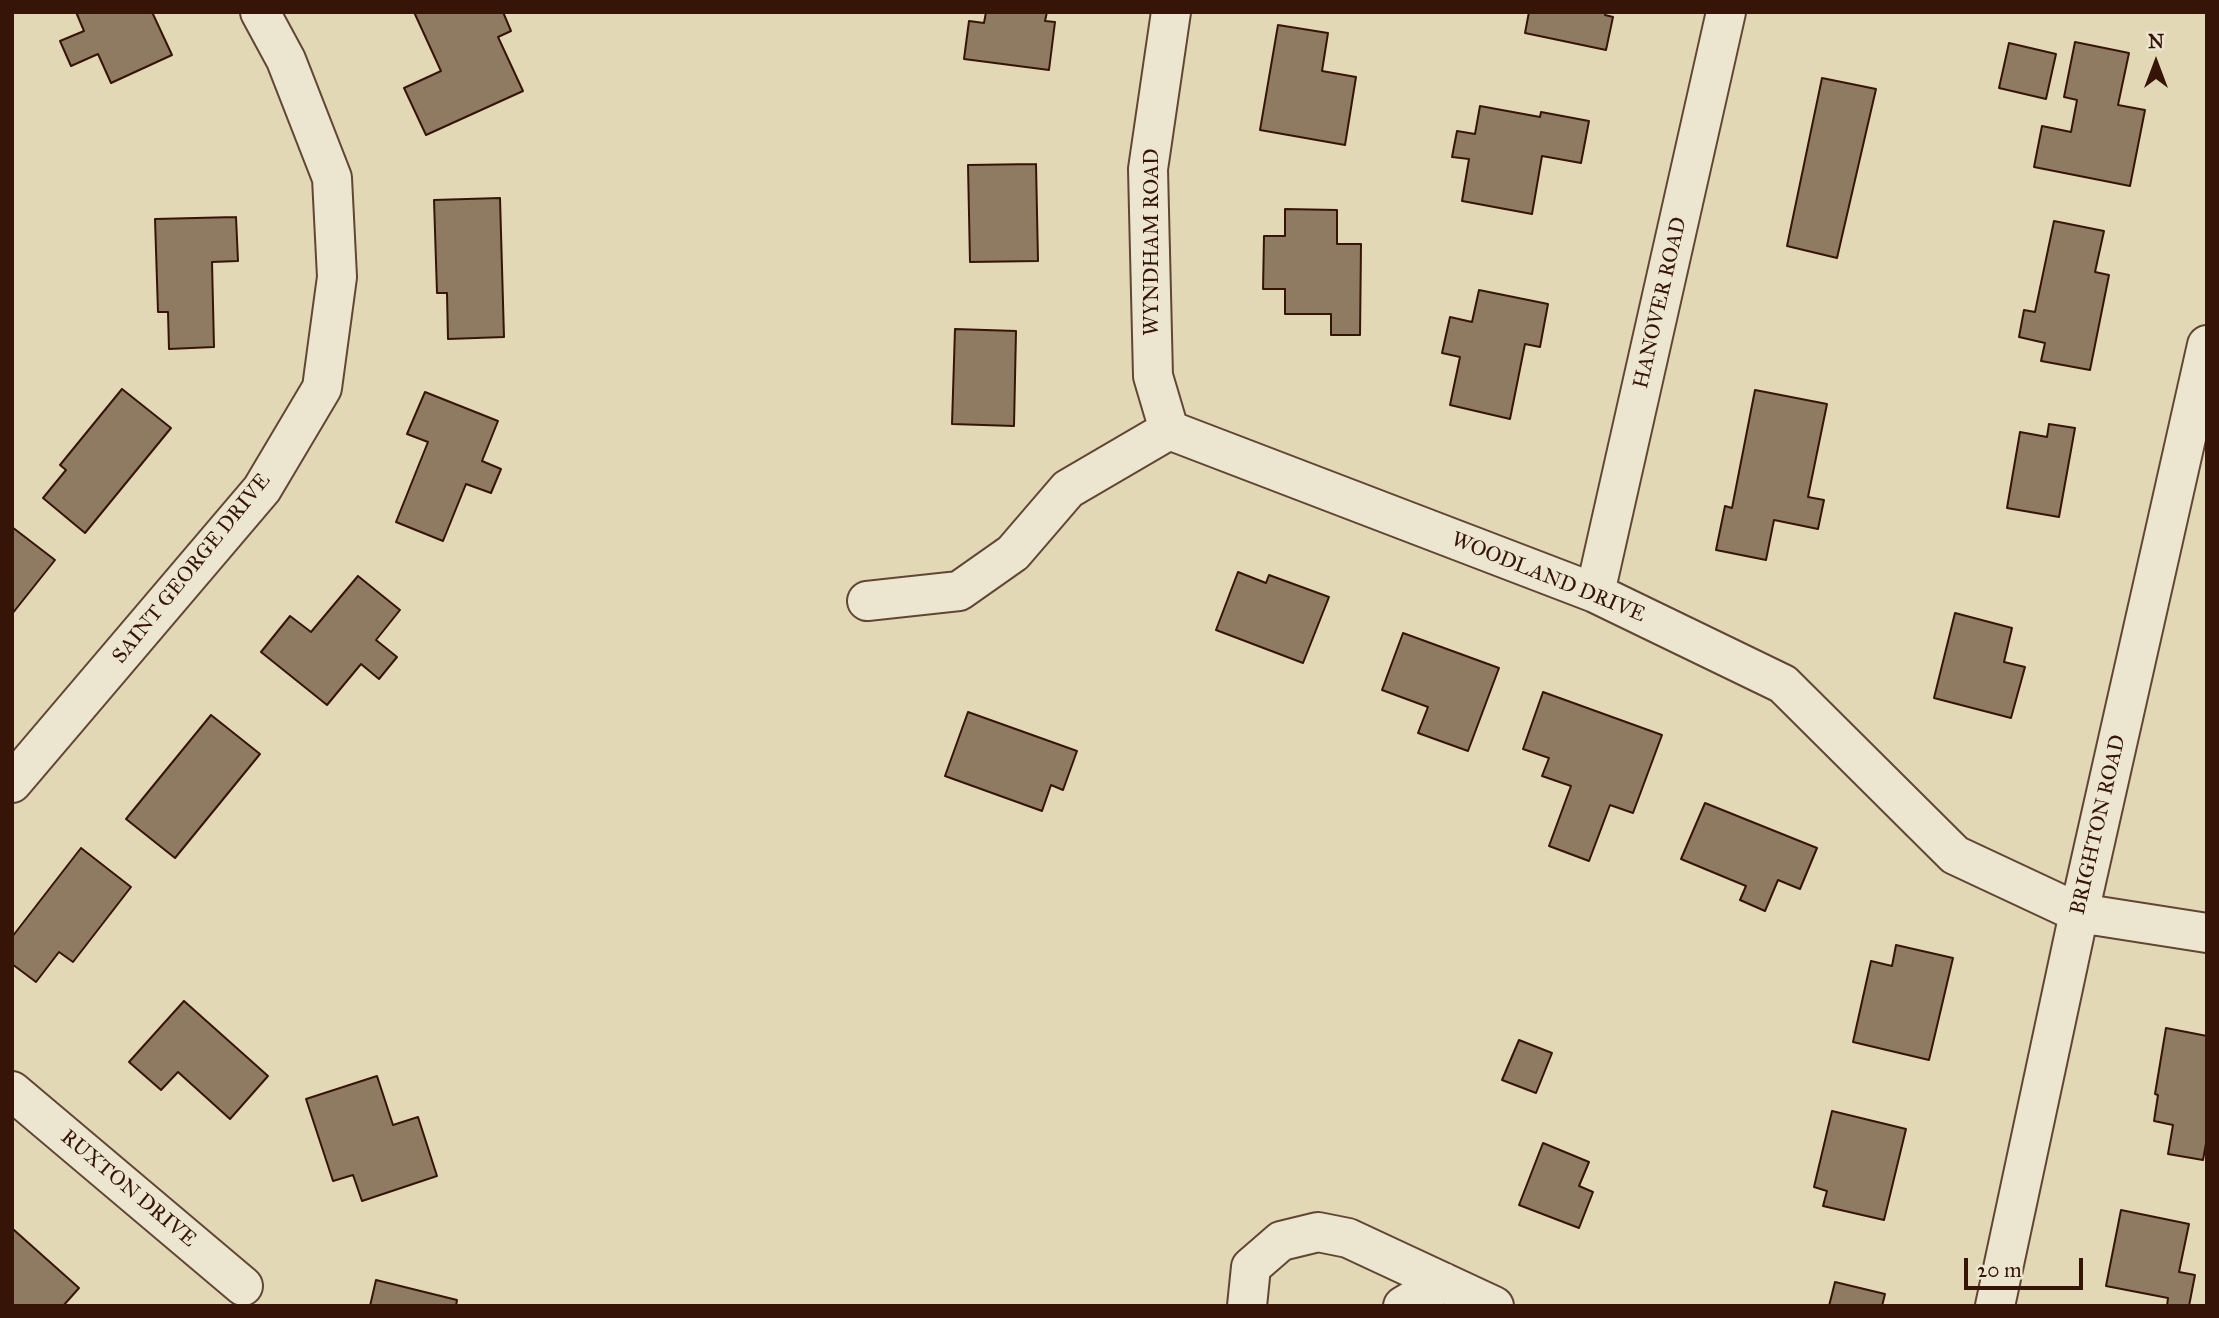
<!DOCTYPE html>
<html>
<head>
<meta charset="utf-8">
<style>
  body { margin:0 }
  #map { position:relative; width:2219px; height:1318px; overflow:hidden; background:#e2d8b6; font-family:"IM FELL Great Primer",serif }
  canvas { display:block }
  .frame { position:absolute; inset:0; border:14px solid #361508; pointer-events:none }
  .north { position:absolute; left:2121px; top:28px; width:70px; height:70px; -webkit-text-stroke:5px #ece6d0; paint-order:stroke; rotate:0deg; font-size:19px; font-weight:700; line-height:28px; text-align:center; color:#361508 }
  .north::after { content:''; display:block; margin:auto; width:24px; height:32px; background:#361508; clip-path:polygon(50% 0,100% 100%,50% 72%,0 100%) }
  .scale { position:absolute; left:1964px; top:1258px; width:119px; height:32px; box-sizing:border-box; border:4px solid #361508; border-top:0; padding-left:9px; font-size:21px; line-height:24px; white-space:nowrap; color:#361508; -webkit-text-stroke:5px #ece6d0; paint-order:stroke }
</style>
</head>
<body>
<div id="map">
<canvas width="2219" height="1318"></canvas>
<div class="frame"></div>
<div class="north">N</div>
<div class="scale">20 m</div>
</div>
<script>
const ctx = document.querySelector('canvas').getContext('2d');
ctx.lineJoin = 'round';
function paint(path, color) { ctx.fillStyle = color; ctx.fill(path, 'evenodd'); }
const toPath = rows => new Path2D(rows.map(r => 'M' + r).join(''));
function strokePath(path, color, width, dash) { ctx.strokeStyle = color; ctx.lineWidth = width; ctx.lineCap = dash ? 'butt' : 'round'; ctx.setLineDash(dash || []); ctx.stroke(path); }
function drawText(font, color, halo, rows, align = 'center') {
  ctx.font = font + ' "IM FELL Great Primer",serif'; ctx.lineWidth = 5; ctx.setLineDash([]); ctx.textBaseline = 'middle'; ctx.strokeStyle = halo; ctx.fillStyle = color; for (const [text, x, y, turn = 0] of rows) {
    ctx.save(); ctx.translate(x, y); ctx.rotate((+turn || 0) * Math.PI / 180); ctx.textAlign = isNaN(turn) ? turn : align; if (halo) ctx.strokeText(text, 0, 0); ctx.fillText(text, 0, 0); ctx.restore();
  }
}
const building = toPath([
  [76,12,152,12,172,55,111,83,98,54,71,66,60,41,84,31,76,12],
  [414,12,503,12,511,31,498,37,523,91,426,135,404,88,441,71,414,12],
  [986,12,1047,12,1045,21,1055,22,1049,70,964,59,969,21,984,23,986,12],
  [1529,12,1606,12,1605,15,1613,17,1606,50,1525,33,1529,12],
  [1278,25,1328,33,1322,71,1356,77,1345,145,1260,130,1278,25],
  [2075,42,2129,53,2118,105,2145,110,2130,186,2034,167,2042,126,2071,132,2077,100,2064,97,2075,42],
  [2009,43,2056,54,2046,99,1999,88,2009,43],
  [1822,78,1876,89,1837,258,1787,246,1822,78],
  [1480,106,1540,117,1541,112,1589,121,1581,163,1542,156,1532,214,1462,201,1469,159,1452,157,1457,131,1475,134,1480,106],
  [1036,164,1038,261,970,262,968,165,1036,164],
  [500,198,504,337,448,339,447,293,437,293,434,200,500,198],
  [1285,209,1337,210,1337,244,1361,244,1360,335,1331,335,1331,314,1285,314,1285,289,1263,289,1264,236,1285,236,1285,209],
  [236,217,238,261,212,262,214,347,169,349,168,312,158,312,155,219,236,217],
  [2054,221,2104,231,2095,272,2109,275,2090,370,2041,361,2045,343,2019,337,2024,310,2035,312,2054,221],
  [1479,290,1548,304,1540,347,1525,344,1510,419,1450,405,1460,357,1442,353,1450,317,1472,322,1479,290],
  [955,329,1016,331,1014,426,952,424,955,329],
  [122,389,171,428,85,533,43,498,66,470,60,465,122,389],
  [1755,390,1827,404,1808,497,1824,500,1818,529,1774,520,1766,560,1716,550,1725,506,1732,508,1755,390],
  [425,392,498,421,482,461,501,469,491,493,466,484,443,541,396,522,428,442,407,434,425,392],
  [2049,424,2075,428,2059,517,2007,508,2020,432,2047,437,2049,424],
  [12,527,55,560,12,614,12,527],
  [1238,572,1266,583,1269,575,1329,597,1303,663,1216,630,1238,572],
  [358,576,400,610,376,640,397,657,379,679,361,664,327,705,261,652,290,616,311,632,358,576],
  [1955,613,2012,628,2004,662,2025,667,2011,718,1934,698,1955,613],
  [1403,633,1499,668,1468,751,1418,733,1428,707,1382,690,1403,633],
  [1543,692,1662,735,1633,813,1610,805,1589,861,1549,846,1571,786,1542,776,1549,758,1523,749,1543,692],
  [968,712,1077,751,1063,790,1051,785,1042,811,945,776,968,712],
  [211,715,260,754,175,858,126,819,211,715],
  [1705,803,1817,848,1800,889,1778,880,1765,911,1740,900,1746,886,1681,859,1705,803],
  [81,848,131,887,73,962,59,952,36,982,12,964,12,937,81,848],
  [1896,945,1953,958,1929,1060,1853,1042,1871,961,1892,966,1896,945],
  [184,1001,268,1076,230,1119,178,1072,161,1090,129,1062,184,1001],
  [2166,1028,2207,1036,2207,1138,2203,1160,2168,1154,2173,1125,2154,1121,2158,1095,2155,1094,2166,1028],
  [1519,1040,1552,1053,1536,1093,1502,1080,1519,1040],
  [377,1076,393,1125,418,1117,437,1176,362,1201,353,1175,333,1181,306,1099,377,1076],
  [1832,1111,1906,1129,1884,1220,1823,1206,1827,1191,1814,1187,1832,1111],
  [1543,1143,1589,1162,1579,1186,1593,1192,1579,1228,1519,1205,1543,1143],
  [2121,1210,2189,1224,2179,1272,2195,1275,2189,1306,2167,1306,2168,1298,2106,1286,2121,1210],
  [14,1230,79,1288,63,1306,12,1306,12,1232,14,1230],
  [376,1280,457,1300,456,1306,370,1306,376,1280],
  [1835,1282,1885,1294,1882,1306,1829,1306,1835,1282]
]);
paint(building, '#8f7a62');
strokePath(building, '#361508', 2);
const minor = toPath([
  [1169,430,1153,376,1148,169,1171,12],
  [1595,593,1726,12],
  [867,601,959,591,1013,553,1068,489,1169,430,1595,593,1783,684,1955,855,2079,913,2207,933],
  [12,783,262,489,322,388,337,277,332,178,286,60,260,12],
  [12,1091,243,1286],
  [1247,1306,1251,1267,1281,1241,1318,1232,1348,1238,1494,1306],
  [1403,1306,1443,1282],
  [1995,1306,2079,913,2207,345]
]);
strokePath(minor, '#614634', 42);
strokePath(minor, '#ece6d0', 38);
drawText('21px', '#361508', '#ece6d0', [
  ["WYNDHAM ROAD",1153,242,-90],
  ["HANOVER ROAD",1661,303,-77],
  ["SAINT GEORGE DRIVE",192,569,-51],
  ["WOODLAND DRIVE",1548,578,22],
  ["BRIGHTON ROAD",2099,825,-77],
  ["RUXTON DRIVE",128,1189,40]
]);
</script>
</body>
</html>
